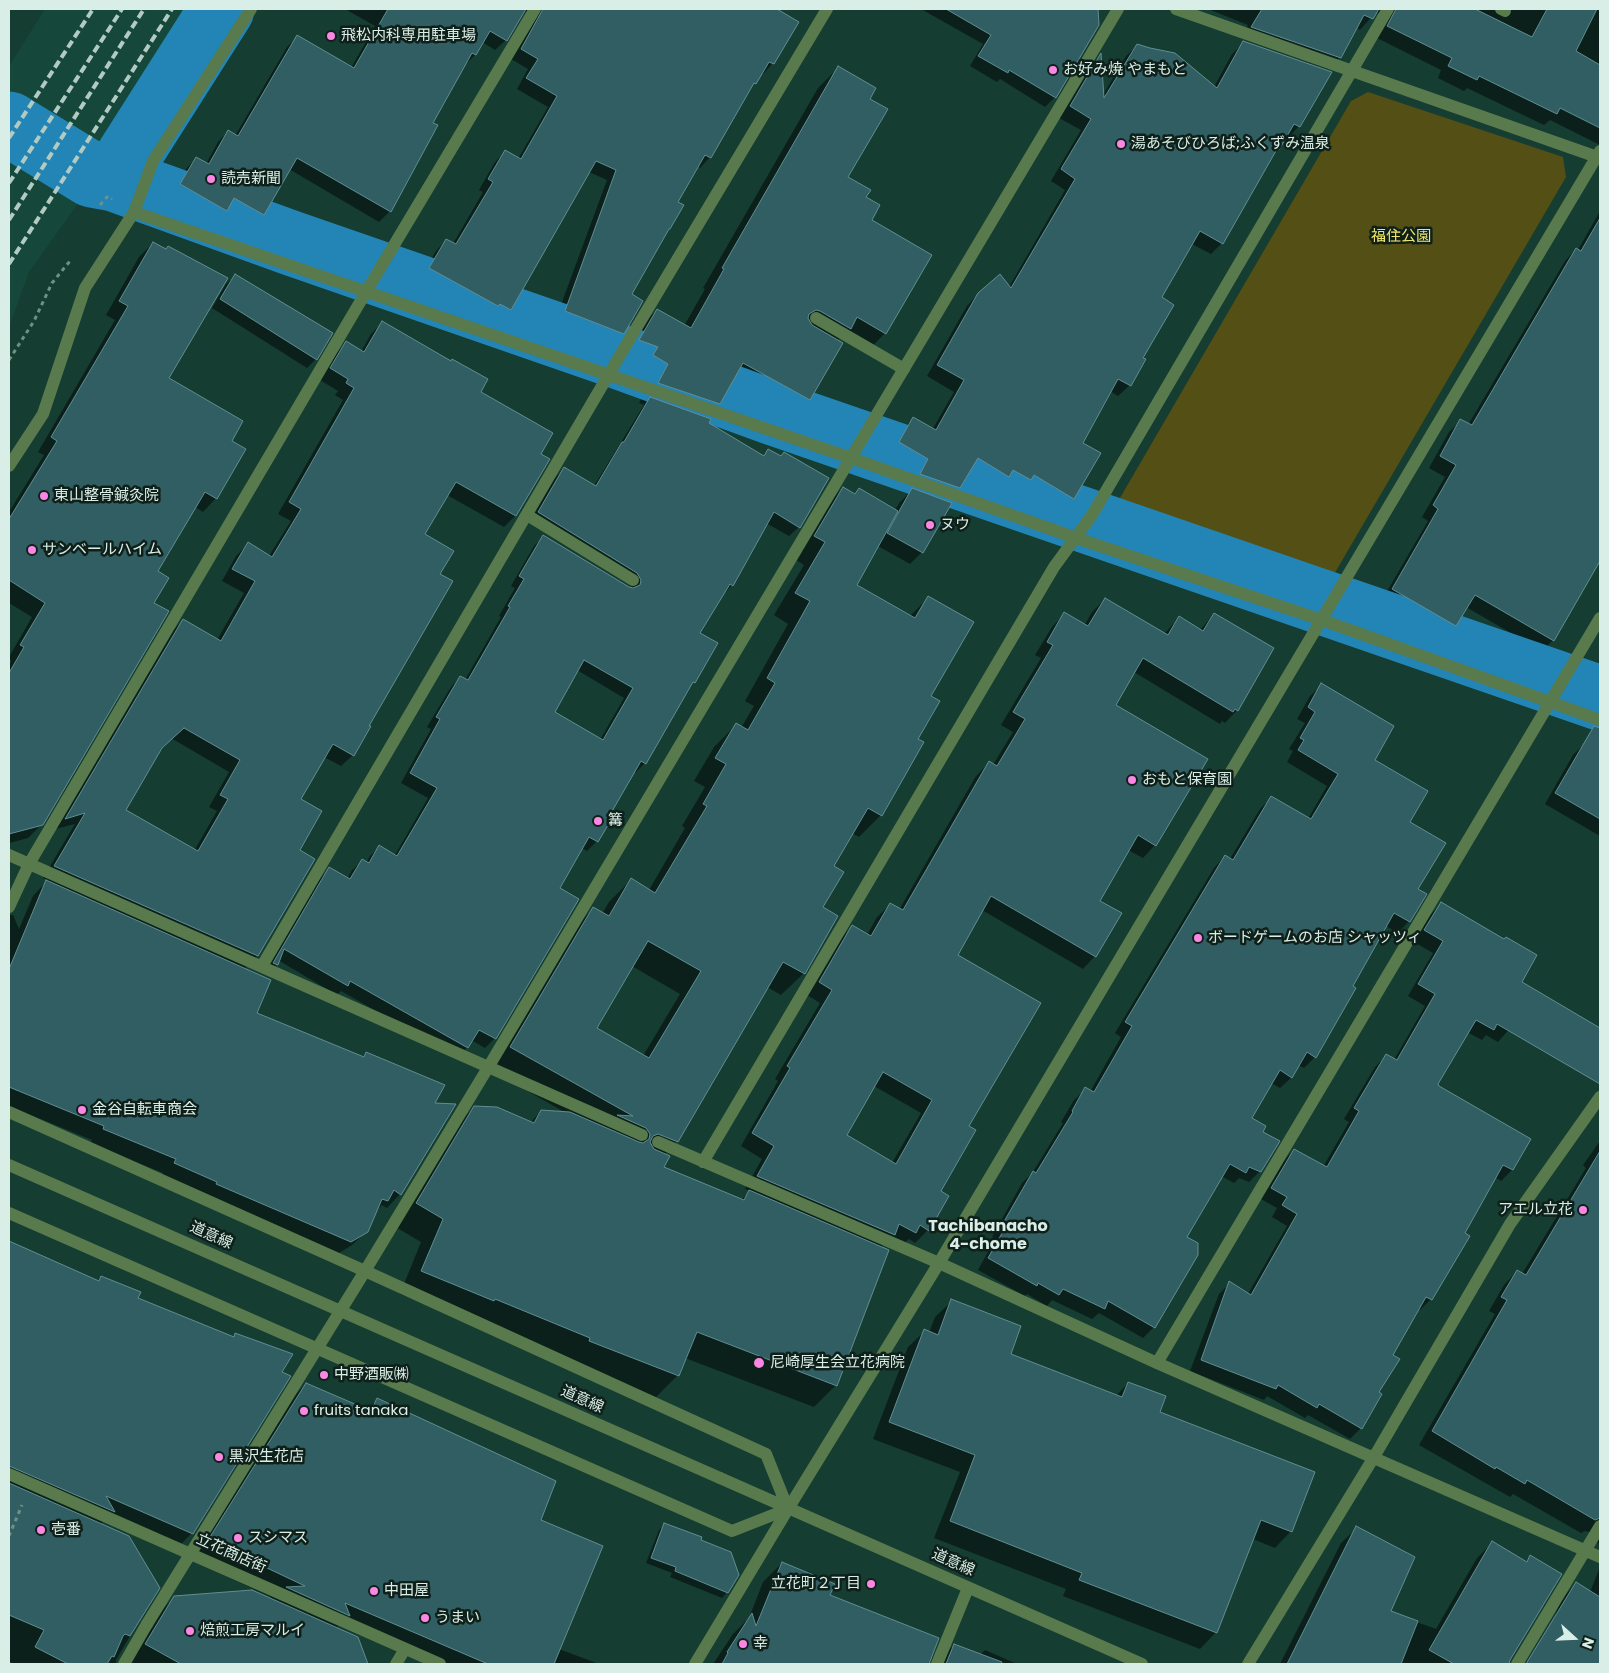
<!DOCTYPE html>
<html>
<head>
<meta charset="utf-8">
<style>
  body { margin:0 }
  #map { position:relative; width:1609px; height:1673px; overflow:hidden; background:#153d31; font-family:Poppins,sans-serif }
  canvas { display:block }
  .frame { position:absolute; inset:0; border:10px solid #d9eee6; pointer-events:none }
  .north { position:absolute; left:1549px; top:1613px; width:50px; height:50px; -webkit-text-stroke:4px #0f201a; paint-order:stroke; rotate:110deg; font-size:14px; font-weight:700; line-height:20px; text-align:center; color:#d9eee6 }
  .north::after { content:''; display:block; margin:auto; width:18px; height:22px; background:#d9eee6; clip-path:polygon(50% 0,100% 100%,50% 72%,0 100%) }
</style>
</head>
<body>
<div id="map">
<canvas width="1609" height="1673"></canvas>
<div class="frame"></div>
<div class="north">N</div>
</div>
<script>
const ctx = document.querySelector('canvas').getContext('2d');
ctx.lineJoin = 'round';
function paint(path, color) { ctx.fillStyle = color; ctx.fill(path, 'evenodd'); }
const toPath = rows => new Path2D(rows.map(r => 'M' + r).join(''));
function strokePath(path, color, width, dash) { ctx.strokeStyle = color; ctx.lineWidth = width; ctx.lineCap = dash ? 'butt' : 'round'; ctx.setLineDash(dash || []); ctx.stroke(path); }
function drawText(font, color, halo, rows, align = 'center') {
  ctx.font = font + ' Poppins,"Noto Sans JP",sans-serif'; ctx.lineWidth = 5; ctx.setLineDash([]); ctx.textBaseline = 'middle'; ctx.strokeStyle = halo; ctx.fillStyle = color; for (const [text, x, y, turn = 0] of rows) {
    ctx.save(); ctx.translate(x, y); ctx.rotate((+turn || 0) * Math.PI / 180); ctx.textAlign = isNaN(turn) ? turn : align; if (halo) ctx.strokeText(text, 0, 0); ctx.fillText(text, 0, 0); ctx.restore();
  }
}
paint(toPath([
  [45,9,215,9,111,171,87,181,82,198,29,272,9,327,9,66]
]), '#15483a');
paint(toPath([
  [1368,92,1563,157,1566,177,1333,576,1315,586,1121,518,1117,503,1351,101]
]), '#544f15');
paint(toPath([
  [345,9,774,9,798,22,773,63,763,74,761,73,750,88,710,157,700,168,697,166,677,203,665,233,631,295,623,333,612,343,555,321,607,180,589,172,510,310,500,320,489,314,487,316,420,278,436,251,446,240,453,244,483,192,479,190,495,162,505,152,518,159,548,107,517,89,528,69,511,59,532,15,525,11,506,40,495,50,482,42,475,55,465,65,431,123,436,126,390,211,379,222,289,169,263,215,253,225,227,209,216,220,171,194,186,169,196,158,206,164,218,142,228,131,235,136,287,47,297,37,351,68,375,26],
  [921,9,1097,9,1098,24,1055,97,1045,107,1000,79,997,82,970,66,983,44],
  [1208,9,1600,9,1600,145,1550,120,1544,125,1467,88,1464,91,1438,78,1441,70,1377,38,1380,13,1375,13,1360,30,1356,27,1340,57,1328,69,1241,38,1248,25],
  [1244,43,1330,73,1299,126,1288,138,1286,136,1278,150,1272,155,1222,243,1211,254,1192,244,1160,298,1141,358,1130,385,1118,396,1110,391,1081,443,1073,498,1062,509,1023,486,1019,491,1003,481,997,487,970,471,959,488,948,499,910,485,918,470,889,453,902,430,913,419,932,430,954,392,927,376,967,306,978,294,1009,287,1065,190,1051,181,1081,130,1059,118,1090,66,1100,56,1103,95,1126,56,1138,45,1214,87,1232,54],
  [838,68,868,99,846,177,865,198,870,220,885,333,866,353,840,338,837,341,841,343,809,400,789,419,729,386,719,404,704,418,707,423,763,456,768,451,799,527,789,536,766,523,732,585,723,595,699,634,694,682,686,690,645,763,635,773,633,772,609,814,612,815,597,841,587,851,582,848,558,889,495,1038,485,1048,471,1040,467,1048,457,1057,341,991,337,995,278,960,277,964,267,974,265,973,320,878,330,869,347,879,352,870,362,861,366,863,370,856,379,847,395,855,428,798,401,783,431,729,427,727,451,687,460,677,465,680,501,617,499,616,515,588,511,586,534,546,544,536,628,588,633,588,628,583,529,522,554,479,564,469,594,486,644,405,639,403,649,384,634,376,639,367,620,360,637,330,657,310,684,326,705,289,703,288,818,88],
  [577,670,624,698,600,740,553,712],
  [1600,211,1600,559,1553,640,1542,651,1466,607,1455,625,1444,637,1382,600,1428,521,1422,517,1445,477,1429,468,1449,432,1461,421,1468,425,1565,261,1576,249,1578,250],
  [153,243,167,378,230,441,216,498,203,512,195,507,156,572,152,603,42,824,28,838,9,843,9,666,11,661,9,659,9,657,32,617,9,603,9,512,44,455,38,452,115,320,106,315,139,257],
  [236,275,316,359,307,368,212,308,226,284],
  [382,323,479,392,539,455,548,460,515,516,504,527,447,495,423,535,439,574,353,755,341,766,324,757,300,800,298,850,257,956,244,969,256,1014,362,1058,366,1053,432,1104,400,1194,387,1208,382,1205,375,1212,367,1231,352,1245,336,1255,161,1177,163,1173,90,1143,92,1140,9,1106,9,915,13,915,19,929,33,896,48,880,43,878,75,824,55,829,171,632,183,621,217,640,244,593,222,581,236,556,248,544,269,556,291,521,278,514,343,400,335,395,338,391,320,380,335,354,347,343,361,352,371,334],
  [171,738,229,772,209,807,217,811,194,851,124,810,160,749],
  [843,488,854,494,859,489,895,510,900,502,912,490,922,552,910,564,878,546,856,585,910,616,928,598,929,696,917,739,881,815,859,837,852,833,832,867,804,973,781,995,767,987,677,1141,664,1155,662,1168,741,1200,750,1191,745,1189,762,1159,741,1146,778,1081,775,1079,820,1003,807,995,840,939,853,926,867,935,877,917,890,905,899,910,976,776,989,763,993,765,1013,732,1001,725,1041,658,1035,655,1052,627,1064,614,1084,626,1092,612,1105,599,1164,634,1179,618,1200,630,1214,614,1237,710,1225,723,1222,721,1220,724,1134,672,1114,705,1155,845,1143,858,1128,850,1098,901,1095,956,1083,969,982,910,957,955,967,1127,939,1192,928,1230,915,1243,909,1239,902,1245,890,1238,880,1248,836,1385,814,1407,685,1358,678,1375,656,1397,400,1294,421,1242,394,1226,452,1129,475,1107,530,1123,541,1111,566,1113,489,1069,571,931,593,909,602,914,609,902,631,880,649,890,685,828,682,826,705,787,694,781,714,747,736,725,741,728,754,706,745,701,788,624,774,615,804,565,793,558,821,510],
  [632,966,680,994,643,1056,595,1028],
  [874,1086,921,1113,892,1163,845,1136],
  [1322,685,1373,760,1408,822,1416,889,1425,894,1409,921,1398,933,1386,926,1351,987,1315,1057,1304,1068,1298,1065,1292,1077,1280,1088,1271,1083,1250,1118,1261,1132,1260,1171,1249,1182,1239,1178,1234,1183,1221,1176,1185,1238,1154,1327,1143,1338,1099,1313,1092,1319,1052,1300,1047,1306,1027,1294,1025,1296,978,1270,995,1239,992,1237,1022,1183,1033,1172,1063,1123,1061,1122,1074,1100,1086,1089,1090,1092,1121,1037,1115,1033,1214,868,1225,856,1230,859,1260,809,1271,798,1308,819,1327,786,1287,762,1293,751,1289,749,1305,723,1297,719,1310,696],
  [1584,744,1600,754,1600,836,1545,804,1573,755],
  [1441,904,1520,983,1600,1029,1600,1061,1590,1072,1513,1025,1498,1042,1486,1035,1482,1040,1467,1032,1437,1084,1438,1087,1529,1139,1512,1170,1501,1181,1495,1177,1463,1233,1431,1299,1420,1310,1418,1309,1392,1355,1378,1393,1361,1428,1350,1439,1308,1415,1305,1418,1267,1396,1264,1400,1190,1371,1219,1294,1230,1283,1248,1294,1287,1226,1272,1217,1277,1208,1261,1199,1283,1161,1294,1150,1323,1167,1349,1122,1344,1119,1375,1067,1386,1056,1394,1060,1425,1006,1408,996,1433,953,1414,942,1430,915],
  [1600,1141,1600,1544,1594,1541,1590,1532,1585,1531,1581,1533,1513,1494,1510,1497,1419,1445,1495,1314,1489,1311,1504,1285,1517,1271,1522,1274,1586,1168,1583,1165],
  [9,1242,97,1281,101,1277,137,1298,232,1338,235,1335,192,1533,173,1552,103,1522,100,1524,158,1588,116,1660,116,1664,14,1664,9,1661],
  [952,1301,1009,1355,1116,1396,1128,1383,1158,1413,1291,1531,1275,1548,1253,1539,1216,1632,1200,1649,1063,1596,1066,1589,934,1538,960,1472,873,1439,908,1347,925,1331,929,1333,935,1317],
  [306,1384,366,1410,377,1400,540,1520,559,1649,599,1664,421,1664,422,1662,338,1626,336,1628,357,1638,367,1664,127,1664,156,1616,175,1597,270,1599,271,1597,190,1560,287,1403],
  [665,1524,699,1541,727,1592,722,1598,670,1577,672,1573,646,1563,659,1530],
  [1357,1528,1389,1612,1436,1629,1477,1558,1492,1543,1525,1562,1531,1557,1553,1570,1495,1664,1280,1664,1341,1543],
  [782,1563,828,1596,928,1661,928,1664,713,1664,733,1634,749,1618,763,1582],
  [1600,1567,1600,1664,1535,1664,1562,1598,1576,1584,1590,1592],
  [954,1645,980,1655,985,1650,1017,1664,935,1664]
]), '#0007');
strokePath(toPath([
  [9,124,92,175,114,179,222,9],
  [114,179,291,243,620,357,771,412,1600,698]
]), '#2385b6', 65);
const building = toPath([
  [388,9,526,9,507,41,490,31,476,55,472,53,433,123,438,125,391,212,297,158,264,215,234,198,227,211,180,184,196,157,209,164,228,130,238,136,297,35,354,68,388,9],
  [543,9,777,9,799,22,774,64,769,62,756,84,754,83,711,158,705,155,678,202,684,205,670,229,669,229,632,294,643,301,624,334,565,311,616,170,596,161,511,310,500,304,498,306,429,268,446,239,456,244,493,182,488,179,505,150,521,159,557,96,526,78,538,59,521,49,543,9],
  [946,9,1098,9,1099,25,1056,98,1009,70,1008,73,978,56,991,35,946,9],
  [1262,9,1379,9,1373,19,1364,15,1341,58,1251,27,1262,9],
  [1396,9,1475,9,1532,37,1547,9,1597,9,1576,51,1600,65,1600,128,1560,108,1557,114,1479,76,1477,80,1448,66,1452,58,1387,26,1396,9],
  [1243,41,1332,72,1300,127,1294,124,1279,150,1277,149,1223,244,1200,231,1162,297,1174,305,1143,358,1146,359,1131,386,1118,379,1083,443,1101,453,1074,499,1034,475,1031,480,1013,470,1009,477,978,458,960,488,920,474,928,459,899,442,913,417,936,430,964,380,937,365,978,293,1000,274,1011,288,1075,179,1061,169,1091,119,1070,106,1101,53,1104,98,1137,44,1150,48,1175,53,1217,88,1243,41],
  [838,66,876,88,870,99,888,109,848,177,871,190,866,197,880,205,872,220,932,255,886,334,857,317,851,329,820,311,816,310,809,314,808,318,812,325,843,343,810,400,743,363,720,404,658,383,668,364,653,355,658,347,639,340,657,309,691,328,724,269,722,268,838,66],
  [1600,218,1600,561,1554,641,1475,595,1456,626,1392,589,1438,509,1433,505,1456,465,1440,456,1460,419,1472,425,1576,248,1581,251,1600,218],
  [153,242,166,249,168,246,228,278,169,378,243,421,232,441,246,449,217,499,205,492,158,571,169,578,154,603,169,611,43,825,9,834,9,673,24,647,20,645,45,603,9,580,9,519,57,441,51,437,128,306,119,301,153,242],
  [235,274,333,333,317,360,220,299,235,274],
  [382,321,451,361,452,359,488,379,481,392,553,433,541,454,550,459,516,516,456,482,425,534,454,551,440,574,453,581,369,726,371,726,354,756,333,744,301,799,322,811,300,850,315,859,258,956,54,866,85,813,65,819,183,619,221,641,255,581,232,569,248,542,272,557,301,509,289,502,354,388,346,383,348,379,330,368,346,341,364,352,382,321],
  [184,728,240,760,220,795,228,799,198,851,126,810,162,748,184,728],
  [650,397,711,419,709,423,764,456,768,449,781,456,784,452,829,478,800,528,774,512,733,586,730,584,700,633,718,643,695,683,693,682,646,764,641,761,611,813,614,815,598,842,589,837,560,888,579,899,496,1039,479,1030,468,1048,350,981,348,986,284,949,278,965,273,963,329,867,350,879,362,859,369,863,379,845,397,856,437,788,410,773,440,719,436,717,460,676,468,680,510,607,508,606,524,579,519,576,543,535,629,587,633,588,640,585,641,580,637,573,538,512,564,467,596,486,622,442,624,442,650,397],
  [584,660,633,688,603,740,555,712,584,660],
  [843,487,855,494,859,488,898,511,857,585,915,618,928,596,974,622,931,696,940,701,918,739,924,742,882,816,868,808,834,866,844,872,823,907,838,916,805,974,783,962,678,1142,658,1134,653,1136,650,1142,654,1149,670,1156,664,1167,744,1200,749,1190,889,1250,837,1386,697,1332,679,1376,589,1341,590,1338,495,1299,494,1301,421,1271,443,1219,416,1203,474,1106,497,1107,534,1123,541,1110,570,1112,639,1142,643,1143,649,1139,650,1134,646,1128,617,1115,633,1116,510,1047,593,907,609,916,631,878,655,893,707,806,703,804,726,764,715,758,736,723,748,730,775,683,767,678,810,601,795,593,825,542,814,536,843,487],
  [648,941,701,971,649,1058,597,1028,648,941],
  [912,488,952,503,923,553,887,533,912,488],
  [1105,598,1168,635,1179,616,1203,631,1214,613,1274,648,1238,711,1235,709,1233,712,1143,658,1116,705,1208,759,1156,846,1138,835,1100,901,1122,913,1096,957,991,896,958,955,1041,1003,969,1126,976,1130,941,1191,949,1196,929,1231,920,1225,916,1233,899,1224,895,1235,757,1176,774,1146,752,1133,790,1068,787,1066,832,990,819,982,852,925,871,936,890,903,903,910,989,761,997,766,1025,719,1013,712,1053,645,1047,642,1064,612,1088,626,1105,598],
  [883,1072,932,1100,896,1164,847,1135,883,1072],
  [1321,683,1394,726,1375,760,1428,791,1410,822,1446,843,1418,889,1427,894,1410,922,1394,913,1353,986,1356,988,1316,1058,1307,1052,1292,1078,1280,1070,1252,1118,1266,1126,1263,1132,1280,1141,1261,1172,1249,1167,1246,1173,1230,1164,1187,1237,1198,1243,1198,1255,1155,1328,1108,1301,1105,1309,1063,1289,1059,1295,1038,1283,1037,1286,988,1258,1005,1228,1002,1225,1033,1171,1036,1173,1073,1112,1072,1111,1085,1087,1094,1092,1132,1026,1125,1022,1225,855,1233,860,1271,796,1311,819,1338,774,1298,750,1304,740,1300,738,1315,712,1308,707,1321,683],
  [1594,726,1600,728,1600,819,1555,793,1594,726],
  [46,880,271,980,257,1013,364,1057,366,1052,445,1085,435,1103,456,1104,401,1195,394,1190,388,1201,382,1199,368,1232,351,1242,216,1184,217,1182,174,1163,176,1159,103,1129,104,1126,9,1087,9,969,46,880],
  [1441,902,1504,939,1506,937,1537,955,1522,982,1600,1028,1600,1084,1497,1024,1494,1030,1476,1020,1438,1084,1439,1086,1531,1139,1513,1170,1503,1165,1465,1233,1470,1236,1432,1300,1426,1297,1393,1355,1400,1359,1379,1392,1382,1394,1362,1429,1319,1404,1317,1408,1278,1385,1276,1389,1201,1360,1229,1281,1251,1295,1297,1214,1282,1205,1287,1197,1271,1188,1294,1149,1327,1167,1359,1111,1354,1108,1386,1054,1397,1060,1435,994,1418,984,1443,941,1424,930,1441,902],
  [1600,1151,1600,1518,1595,1520,1527,1480,1525,1484,1496,1467,1495,1469,1432,1431,1507,1300,1501,1297,1517,1270,1526,1275,1600,1151],
  [9,1241,99,1281,101,1276,141,1292,138,1298,234,1337,235,1333,293,1354,282,1372,291,1376,193,1534,106,1496,115,1512,9,1466,9,1241],
  [951,1299,1021,1326,1011,1354,1122,1397,1128,1382,1166,1396,1160,1412,1315,1472,1292,1532,1261,1520,1217,1633,1079,1580,1082,1573,950,1521,975,1455,889,1422,924,1329,938,1335,951,1299],
  [306,1383,371,1411,377,1398,556,1481,541,1520,603,1546,554,1664,488,1664,345,1603,350,1616,286,1587,305,1586,208,1540,306,1383],
  [9,1483,129,1536,160,1588,130,1636,125,1634,123,1636,114,1657,112,1656,107,1664,68,1664,35,1647,44,1630,9,1615,9,1483],
  [664,1523,702,1537,701,1540,731,1552,739,1575,728,1593,675,1571,676,1567,651,1558,664,1523],
  [1356,1526,1415,1557,1391,1611,1418,1621,1401,1664,1287,1664,1356,1526],
  [1492,1541,1527,1562,1530,1555,1562,1574,1510,1660,1509,1664,1454,1664,1429,1650,1492,1541],
  [782,1562,835,1584,830,1595,939,1638,929,1664,722,1664,728,1653,727,1652,752,1613,756,1626,782,1562],
  [1576,1582,1600,1597,1600,1664,1526,1664,1576,1582],
  [252,1590,358,1637,368,1664,181,1664,145,1644,174,1596,252,1590],
  [954,1644,1002,1662,1001,1664,946,1664,954,1644]
]);
paint(building, '#315e62');
strokePath(building, '#608e92', 1);
strokePath(toPath([
  [100,205,108,196,112,199],
  [9,360,34,321,52,283,70,261],
  [9,1536,22,1505]
]), '#708f85', 3, [4, 4]);
strokePath(toPath([
  [816,318,904,369],
  [527,515,633,580]
]), '#597a4d', 12);
strokePath(toPath([
  [9,1474,440,1664],
  [147,1624,365,1271]
]), '#597a4d', 12);
strokePath(toPath([
  [1176,9,1600,158],
  [1501,9,1505,11],
  [134,212,851,458,1076,538,1322,620,1600,720],
  [9,466,43,414,85,288,134,212,153,161,251,9],
  [9,855,642,1135],
  [9,907,29,864,366,292,535,9],
  [262,966,616,362,827,9],
  [658,1142,939,1263,1157,1363,1600,1557],
  [703,1162,1054,567,1092,515,1388,9],
  [365,1271,489,1066,1118,9],
  [1157,1363,1600,618],
  [124,1664,147,1624],
  [396,1664,405,1649],
  [695,1664,788,1509,939,1263,1600,151],
  [937,1664,968,1588],
  [1248,1664,1374,1457,1510,1224,1600,1097],
  [1517,1664,1600,1526]
]), '#597a4d', 12);
strokePath(toPath([
  [9,1112,365,1271,766,1454,788,1509],
  [9,1213,732,1531,788,1509],
  [720,1478,1142,1664]
]), '#597a4d', 12);
strokePath(toPath([
  [9,138,93,9],
  [9,183,122,9],
  [9,220,144,9],
  [9,264,172,9]
]), '#b2cbc2', 4, [8, 4]);
strokePath(toPath([
  [9,1165,720,1478]
]), '#597a4d', 12);
for (const [x, y, r, color] of [
  [331,36,5,"#fc86e4"],
  [1053,70,5,"#fc86e4"],
  [1121,144,5,"#fc86e4"],
  [211,179,5,"#fc86e4"],
  [44,496,5,"#fc86e4"],
  [930,525,5,"#fc86e4"],
  [32,550,5,"#fc86e4"],
  [1132,780,5,"#fc86e4"],
  [598,821,5,"#fc86e4"],
  [1198,938,5,"#fc86e4"],
  [82,1110,5,"#fc86e4"],
  [1583,1210,5,"#fc86e4"],
  [759,1363,6,"#fc86e4"],
  [324,1375,5,"#fc86e4"],
  [304,1411,5,"#fc86e4"],
  [219,1457,5,"#fc86e4"],
  [41,1530,5,"#fc86e4"],
  [238,1538,5,"#fc86e4"],
  [871,1584,5,"#fc86e4"],
  [374,1591,5,"#fc86e4"],
  [425,1618,5,"#fc86e4"],
  [190,1631,5,"#fc86e4"],
  [743,1644,5,"#fc86e4"]
]) { const dot = new Path2D(); dot.arc(x, y, r, 0, 2 * Math.PI); ctx.fillStyle = color; ctx.fill(dot); strokePath(dot, '#0f201a', 2); }
drawText('15px', '#d9eee6', '#0f201a', [
  ["飛松内科専用駐車場",341,36],
  ["お好み焼 やまもと",1063,70],
  ["湯あそびひろば;ふくずみ温泉",1131,144],
  ["読売新聞",221,179],
  ["東山整骨鍼灸院",54,496],
  ["ヌウ",940,525],
  ["サンベールハイム",42,550],
  ["おもと保育園",1142,780],
  ["篝",608,821],
  ["ボードゲームのお店 シャッツィ",1208,938],
  ["金谷自転車商会",92,1110],
  ["アエル立花",1573,1210,"right"],
  ["尼崎厚生会立花病院",770,1363],
  ["中野酒販㈱",334,1375],
  ["fruits tanaka",314,1411],
  ["黒沢生花店",229,1457],
  ["壱番",51,1530],
  ["スシマス",248,1538],
  ["立花町２丁目",861,1584,"right"],
  ["中田屋",384,1591],
  ["うまい",435,1618],
  ["焙煎工房マルイ",200,1631],
  ["幸",753,1644]
], 'left');
drawText('15px', '#efe66b', '#0f201a', [
  ["福住公園",1401,237]
]);
drawText('15px', '#d9eee6', '#0f201a', [
  ["道意線",211,1236,24],
  ["道意線",582,1400,24],
  ["立花商店街",231,1554,24],
  ["道意線",953,1563,24]
]);
drawText('bold 16px', '#d9eee6', '#0f201a', [
  ["Tachibanacho",988,1227],
  ["4-chome",988,1245]
]);
</script>
</body>
</html>
